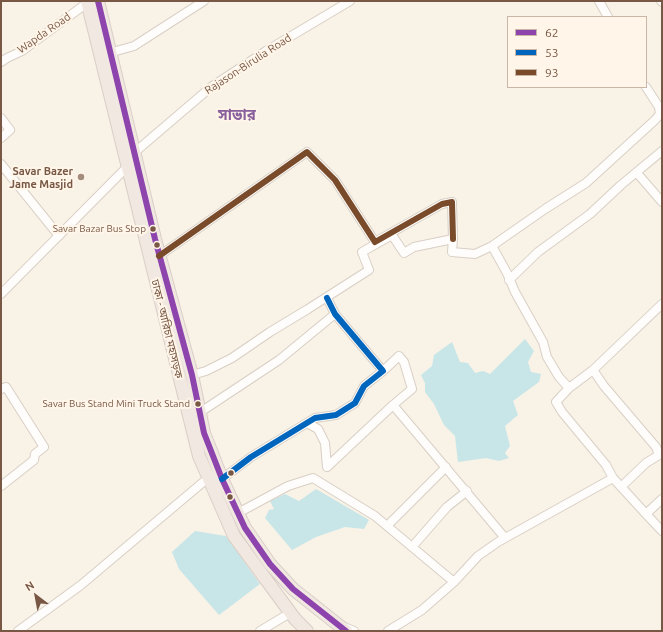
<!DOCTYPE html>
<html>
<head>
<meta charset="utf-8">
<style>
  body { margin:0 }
  #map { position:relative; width:663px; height:632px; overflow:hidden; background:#f8f2e7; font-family:Ubuntu,sans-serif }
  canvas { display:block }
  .frame { position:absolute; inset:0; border:2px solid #785745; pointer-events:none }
  .legend { position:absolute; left:507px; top:16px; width:140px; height:72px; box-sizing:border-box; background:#fff6e9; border:1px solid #c9b6a7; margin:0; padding:5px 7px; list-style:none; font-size:12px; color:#785745 }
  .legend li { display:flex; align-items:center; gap:8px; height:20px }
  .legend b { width:20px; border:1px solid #c9b6a7 }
  .north { position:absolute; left:16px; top:576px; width:40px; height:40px; -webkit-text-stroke:3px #fff6e9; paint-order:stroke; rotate:328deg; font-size:11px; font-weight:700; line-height:16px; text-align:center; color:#785745 }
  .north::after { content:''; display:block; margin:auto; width:14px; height:18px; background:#785745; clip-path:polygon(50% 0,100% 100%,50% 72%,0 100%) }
</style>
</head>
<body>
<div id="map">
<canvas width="663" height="632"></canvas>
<div class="frame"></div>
<ul class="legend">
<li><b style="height:5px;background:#8e44ad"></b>62</li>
<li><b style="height:5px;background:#0065bd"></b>53</li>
<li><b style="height:5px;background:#7a4b2a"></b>93</li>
</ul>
<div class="north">N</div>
</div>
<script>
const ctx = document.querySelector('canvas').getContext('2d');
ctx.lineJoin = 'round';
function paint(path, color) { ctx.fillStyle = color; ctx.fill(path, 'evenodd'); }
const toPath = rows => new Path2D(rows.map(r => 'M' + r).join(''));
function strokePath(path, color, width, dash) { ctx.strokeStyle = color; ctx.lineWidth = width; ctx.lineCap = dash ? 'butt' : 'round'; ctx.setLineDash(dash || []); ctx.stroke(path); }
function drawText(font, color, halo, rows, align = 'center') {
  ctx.font = font + ' Ubuntu,"Noto Sans Bengali",sans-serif'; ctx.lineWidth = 4; ctx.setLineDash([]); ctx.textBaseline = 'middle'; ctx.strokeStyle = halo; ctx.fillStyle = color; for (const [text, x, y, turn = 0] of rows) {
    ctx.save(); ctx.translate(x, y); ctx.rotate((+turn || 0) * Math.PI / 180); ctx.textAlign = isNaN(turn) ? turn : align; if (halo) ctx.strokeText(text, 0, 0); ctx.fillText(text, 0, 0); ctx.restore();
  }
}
paint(toPath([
  [525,339,534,351,528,362,531,372,541,374,539,382,513,401,518,415,505,426,510,446,505,453,509,458,499,461,486,458,458,462,455,436,444,425,434,404,425,392,425,383,421,375,432,366,434,355,452,342,460,362,468,363,475,373,483,371,490,374],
  [316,489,369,520,364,529,345,527,316,537,292,550,265,518,269,510,274,509,270,501,285,494,299,501],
  [195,531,226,536,260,584,219,615,179,569,172,552]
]), '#c8e6e8');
const minor = toPath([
  [599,1,608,17],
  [661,1,662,2],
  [109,53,134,46,204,1],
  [1,62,7,58,22,51,87,3],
  [1,118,10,130,1,138],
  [135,152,211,87,266,51,350,1],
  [1,164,59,236],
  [637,173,662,202],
  [492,246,545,209,586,183,655,120,660,114,659,107,646,87],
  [159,256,307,152,335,180,375,242,442,204,452,202,453,239],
  [509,280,538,252,590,214,621,185,662,151],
  [1,294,127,167],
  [593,370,662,304],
  [383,371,399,356,404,362,412,389,393,405,505,538],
  [192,375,206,371,232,358,270,332,308,309,369,270,362,252,392,235,404,253,414,247,453,239,452,252,475,254,492,246,507,273,515,292,543,342,547,357,559,377,569,388,593,370,604,386,656,447,659,455,646,463,621,487],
  [569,388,556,402,562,412,606,465,613,478],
  [1,389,6,387,44,447,35,454,34,460,1,486],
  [199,413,279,360,335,314],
  [307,423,318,429,325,443,327,467,393,405],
  [222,479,251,457,315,418,336,415,355,403,364,386,383,371,335,314,327,298],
  [238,513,288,486,313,478,375,516,454,582],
  [646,514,662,531],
  [387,526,446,467],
  [412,547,447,507,467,491],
  [342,626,354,631],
  [18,631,81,585,208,478],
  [260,631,290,613],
  [388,631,422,610,454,582,478,556,498,542,613,478,646,514,662,499]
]);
const highway = toPath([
  [87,1,199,456,234,536,295,619,307,631],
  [98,1,155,239,192,375,204,433,222,479,245,528,270,564,293,589,346,631]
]);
strokePath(minor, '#d9cfc5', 10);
strokePath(highway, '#dacfc6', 14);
strokePath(minor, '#fefdfb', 8);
strokePath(highway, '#f2e8e2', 12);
strokePath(toPath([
  [98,1,155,239,192,375,204,433,222,479,245,528,270,564,293,589,346,631]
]), '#8e44ad', 6);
strokePath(toPath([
  [222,479,251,457,315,418,336,415,355,403,364,386,383,371,335,314,327,298]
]), '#0065bd', 6);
strokePath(toPath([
  [159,256,307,152,335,180,375,242,442,204,452,202,453,239]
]), '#7a4b2a', 6);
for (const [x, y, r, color] of [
  [81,177,4,"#a58d7e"],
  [153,229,3.5,"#785745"],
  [157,245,3.5,"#785745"],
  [198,404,3.5,"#785745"],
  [231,473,3.5,"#785745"],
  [230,497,3.5,"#785745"]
]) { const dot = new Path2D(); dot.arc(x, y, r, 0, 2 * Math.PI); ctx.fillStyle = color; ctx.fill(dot); strokePath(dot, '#fff6e9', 1.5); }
drawText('10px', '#785745', '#fff6e9', [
  ["Savar Bazar Bus Stop",146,229],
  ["Savar Bus Stand Mini Truck Stand",190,404]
], 'right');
drawText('11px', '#785745', '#fff6e9', [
  ["Wapda Road",44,33,-35],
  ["Rajason-Birulia Road",248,64,-33],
  ["ঢাকা - আরিচা মহাসড়ক",167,329,76]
]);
drawText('bold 11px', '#785745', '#fff6e9', [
  ["Savar Bazer",73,171],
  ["Jame Masjid",73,184]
], 'right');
drawText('bold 15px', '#88609c', '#fff6e9', [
  ["সাভার",237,115]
]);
</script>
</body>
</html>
